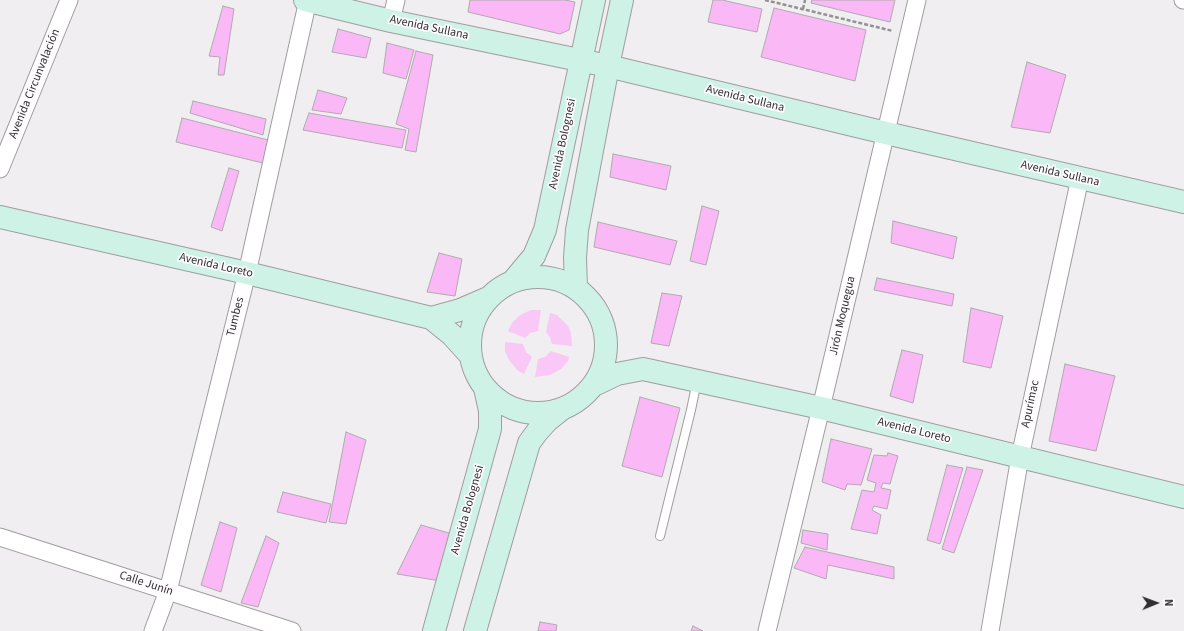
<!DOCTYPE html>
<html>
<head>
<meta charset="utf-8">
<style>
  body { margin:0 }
  #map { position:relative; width:1184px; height:631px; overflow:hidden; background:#f0eef0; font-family:"Source Sans 3",sans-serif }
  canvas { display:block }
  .north { position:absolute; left:1136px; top:583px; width:40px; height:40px; -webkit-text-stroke:3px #fefbfe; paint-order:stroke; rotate:89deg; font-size:11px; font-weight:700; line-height:16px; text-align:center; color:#312f30 }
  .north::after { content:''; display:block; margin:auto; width:14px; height:18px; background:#312f30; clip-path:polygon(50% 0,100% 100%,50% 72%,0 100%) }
</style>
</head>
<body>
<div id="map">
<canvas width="1184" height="631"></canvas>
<div class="north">N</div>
</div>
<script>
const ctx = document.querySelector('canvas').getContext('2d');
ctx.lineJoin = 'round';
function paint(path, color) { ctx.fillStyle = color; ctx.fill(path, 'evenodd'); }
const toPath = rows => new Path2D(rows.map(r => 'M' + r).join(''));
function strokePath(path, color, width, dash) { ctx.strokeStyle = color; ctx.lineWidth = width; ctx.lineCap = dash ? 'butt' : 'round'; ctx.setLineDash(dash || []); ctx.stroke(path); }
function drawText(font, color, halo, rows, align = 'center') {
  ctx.font = font + ' "Source Sans 3",sans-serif'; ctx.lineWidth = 3.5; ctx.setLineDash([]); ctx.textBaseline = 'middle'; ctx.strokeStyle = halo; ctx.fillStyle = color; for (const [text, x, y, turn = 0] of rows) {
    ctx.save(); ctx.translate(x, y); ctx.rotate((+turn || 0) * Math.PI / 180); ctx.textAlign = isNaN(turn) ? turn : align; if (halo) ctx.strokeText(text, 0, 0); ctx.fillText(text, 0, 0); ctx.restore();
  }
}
paint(toPath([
  [531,310,541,310,538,331,530,333,525,338,508,331,512,323,520,315],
  [550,313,557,315,568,326,571,333,572,346,552,344,550,337,546,332],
  [505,342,523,344,526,352,532,357,524,374,517,370,509,360,505,351],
  [551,351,569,357,568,361,561,369,550,375,535,377,538,359,545,357]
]), '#f9c8f6');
const building = toPath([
  [470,0,565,0,575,2,569,30,560,34,468,12,470,0],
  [713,0,722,0,762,9,757,32,708,22,713,0],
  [812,0,895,0,890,22,811,3,812,0],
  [223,6,234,9,224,75,218,75,220,57,209,56,223,6],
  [774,8,866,30,855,81,761,57,774,8],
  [338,29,371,38,366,58,332,52,338,29],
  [387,43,414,50,406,79,383,73,387,43],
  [416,51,433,55,416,152,405,150,409,129,396,124,416,51],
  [1027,62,1066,75,1050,133,1011,127,1027,62],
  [318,90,347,98,341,114,312,110,318,90],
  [193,101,266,119,263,135,190,113,193,101],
  [309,113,406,130,402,148,303,130,309,113],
  [182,118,272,141,267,164,176,142,182,118],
  [613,154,671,166,666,190,610,177,613,154],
  [229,168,239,171,222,231,211,227,229,168],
  [702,206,719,211,706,265,690,261,702,206],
  [893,221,957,237,953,259,891,243,893,221],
  [598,222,677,241,670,265,594,247,598,222],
  [439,253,462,259,455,296,427,292,439,253],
  [877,278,954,294,952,306,874,290,877,278],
  [662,293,682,296,669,346,651,343,662,293],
  [971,308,1003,316,991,368,963,362,971,308],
  [902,350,923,355,913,403,890,396,902,350],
  [1065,364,1115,376,1096,451,1049,441,1065,364],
  [640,397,680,408,662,477,622,466,640,397],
  [346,432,366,440,346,524,329,522,346,432],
  [831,439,872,449,861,485,847,484,845,490,822,482,831,439],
  [888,453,898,456,890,484,883,483,881,488,891,490,887,509,874,506,872,510,881,515,877,534,851,529,862,490,874,492,876,483,867,480,874,455,887,456,888,453],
  [947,465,963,468,940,544,927,540,947,465],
  [967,467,983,470,954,553,942,549,967,467],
  [283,492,331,504,326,523,277,512,283,492],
  [220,522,237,528,221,592,201,585,220,522],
  [421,525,456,535,441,581,397,574,421,525],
  [803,530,828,534,827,550,801,543,803,530],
  [266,536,279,543,258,607,241,603,266,536],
  [805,547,894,567,894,579,828,565,826,579,794,568,805,547],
  [540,622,557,625,556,631,538,631,540,622],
  [693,626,703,631,691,631,693,626]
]);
paint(building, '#fab9f6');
strokePath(building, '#aeabae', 1);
const lane = toPath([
  [660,536,691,410,697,381]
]);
const street = toPath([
  [1183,0,1184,0],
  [391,21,396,0],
  [0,169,69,0],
  [0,537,292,631],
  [153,631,168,591,247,273,308,0],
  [767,631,821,408,917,0],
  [990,631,1020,457,1080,178]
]);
const secondary = toPath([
  [305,0,391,21,608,66,886,133,1184,202],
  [0,217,247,273,431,318,452,335,471,356],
  '470 345a68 68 0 1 1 136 0a68 68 0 1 1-136 0Z',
  [514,280,534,256,545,230,594,0],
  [576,287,575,258,577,230,608,66,622,0],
  [431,318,460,310,488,298],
  [594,385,617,374,643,369,821,408,1184,497],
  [434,631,490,429,490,411,485,388],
  [475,631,529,443,537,432,547,421,562,409]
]);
strokePath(lane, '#a09d9f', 10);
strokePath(street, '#a09d9f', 19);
strokePath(secondary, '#a09d9f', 24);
strokePath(toPath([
  [765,0,893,31],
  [803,9,805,0]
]), '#939192', 2.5, [4, 2]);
strokePath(lane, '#fff', 8);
strokePath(street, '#fff', 17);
strokePath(secondary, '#cef2e6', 22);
drawText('12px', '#312f30', '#fefbfe', [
  ["Avenida Sullana",429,28,12],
  ["Avenida Circunvalación",35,84,-68],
  ["Avenida Sullana",745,99,14],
  ["Avenida Bolognesi",563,144,-78],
  ["Avenida Sullana",1060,174,13],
  ["Avenida Loreto",216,266,13],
  ["Jirón Moquegua",843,316,-77],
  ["Tumbes",236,317,-76],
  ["Apurímac",1031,404,-78],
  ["Avenida Loreto",914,431,14],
  ["Avenida Bolognesi",468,510,-74],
  ["Calle Junín",146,584,18]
]);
</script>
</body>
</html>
